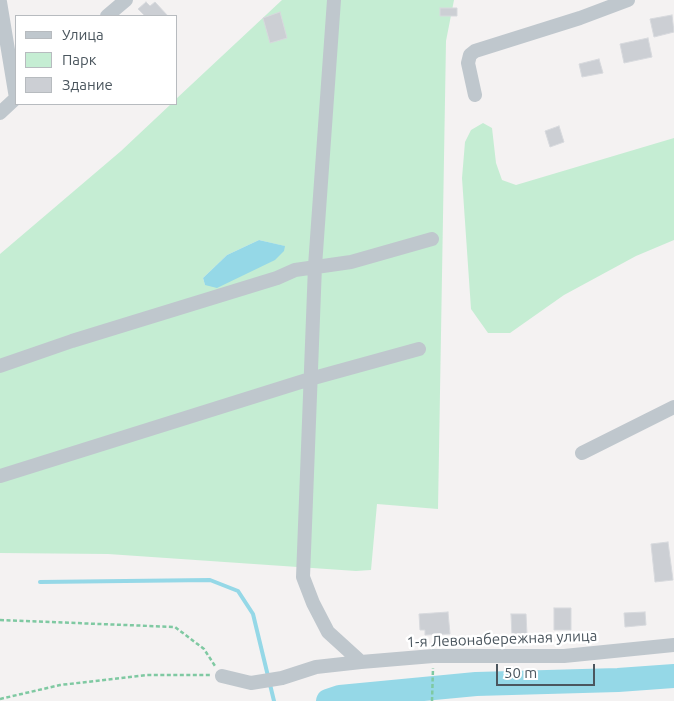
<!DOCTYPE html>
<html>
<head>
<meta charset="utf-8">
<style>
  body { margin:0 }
  #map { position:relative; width:674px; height:701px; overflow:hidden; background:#f4f2f2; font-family:Ubuntu,sans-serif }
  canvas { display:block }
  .legend { position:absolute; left:15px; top:15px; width:162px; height:90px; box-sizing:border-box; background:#fff; border:1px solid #b7bbbf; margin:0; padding:6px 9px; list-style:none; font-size:15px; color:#4b565e }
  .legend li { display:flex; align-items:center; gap:10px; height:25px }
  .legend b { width:25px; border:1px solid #b7bbbf }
  .scale { position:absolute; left:496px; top:664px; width:99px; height:22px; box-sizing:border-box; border:2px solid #4b565e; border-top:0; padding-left:6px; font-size:15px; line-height:18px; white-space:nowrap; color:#4b565e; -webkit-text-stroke:4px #fff; paint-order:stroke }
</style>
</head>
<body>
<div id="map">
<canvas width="674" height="701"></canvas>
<ul class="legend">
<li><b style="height:6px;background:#bfc7cd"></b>Улица</li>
<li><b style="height:14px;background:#c5edd3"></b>Парк</li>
<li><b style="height:14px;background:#cccfd4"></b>Здание</li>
</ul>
<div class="scale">50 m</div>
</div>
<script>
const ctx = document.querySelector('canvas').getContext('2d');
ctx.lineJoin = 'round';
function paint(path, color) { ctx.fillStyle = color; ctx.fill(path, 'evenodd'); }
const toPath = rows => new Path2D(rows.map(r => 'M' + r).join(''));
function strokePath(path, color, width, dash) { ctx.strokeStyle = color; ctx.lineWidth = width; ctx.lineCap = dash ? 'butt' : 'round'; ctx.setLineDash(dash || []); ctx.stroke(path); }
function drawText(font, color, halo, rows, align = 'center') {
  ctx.font = font + ' Ubuntu,sans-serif'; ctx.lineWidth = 5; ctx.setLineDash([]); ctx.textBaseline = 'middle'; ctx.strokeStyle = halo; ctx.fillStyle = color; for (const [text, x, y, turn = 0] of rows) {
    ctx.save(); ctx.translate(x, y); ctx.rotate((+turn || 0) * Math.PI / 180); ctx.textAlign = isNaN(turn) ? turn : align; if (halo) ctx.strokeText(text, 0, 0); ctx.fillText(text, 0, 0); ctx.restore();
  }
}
paint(toPath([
  [282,0,454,0,446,41,438,509,377,504,371,570,356,571,108,554,0,553,0,254,121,151,171,104,176,104,176,99],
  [259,240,284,246,205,285,203,278,227,255],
  [483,123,492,128,496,163,502,180,516,185,674,138,674,240,636,256,564,295,510,333,488,333,471,309,462,178,465,142,471,130]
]), '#c5edd3');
paint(toPath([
  [259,240,285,246,284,251,275,260,217,288,205,285,203,278,227,255]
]), '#95d8e7');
strokePath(toPath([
  [40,582,210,580,238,591,253,614,274,701]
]), '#95d8e7', 4);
strokePath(toPath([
  [328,701,340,697,476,684,618,680,674,676]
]), '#95d8e7', 24);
const building = toPath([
  [146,2,150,6,155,2,168,16,145,16,138,9,146,2],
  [440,8,457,8,457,16,440,16,440,8],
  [280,12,287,38,270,43,263,18,280,12],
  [672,15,674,32,654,37,650,19,672,15],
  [648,38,652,57,624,63,620,44,648,38],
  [599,59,603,73,582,77,579,64,599,59],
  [559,126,564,142,550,147,545,131,559,126],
  [668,542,673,580,655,582,651,544,668,542],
  [554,608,571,608,571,630,554,630,554,608],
  [448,612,450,634,425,635,425,630,420,630,419,614,448,612],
  [645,612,646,625,625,627,624,613,645,612],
  [511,614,526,614,527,635,512,636,511,614]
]);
paint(building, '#cccfd4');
strokePath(building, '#d7d9dd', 1);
strokePath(toPath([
  [0,620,175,627,204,649,215,666],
  [0,699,60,685,147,675,210,675],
  [432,701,433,668]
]), '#7fc9a2', 2.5, [4, 2.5]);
strokePath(toPath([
  [334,0,315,266,303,577,313,603,328,632,361,662],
  [0,2,16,98],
  [107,16,126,0],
  [475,95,468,63,470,55,475,51,580,18,628,0],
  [0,113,15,99],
  [0,366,72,341,277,278,295,270,351,262,432,239],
  [582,453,674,407],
  [0,476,310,379,419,349],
  [222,676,251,683,282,678,316,667,361,662,433,656,564,656,674,645]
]), '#bfc7cd', 14);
drawText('15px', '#4b565e', '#fff', [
  ["1-я Левонабережная улица",502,639,-2]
]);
</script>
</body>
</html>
